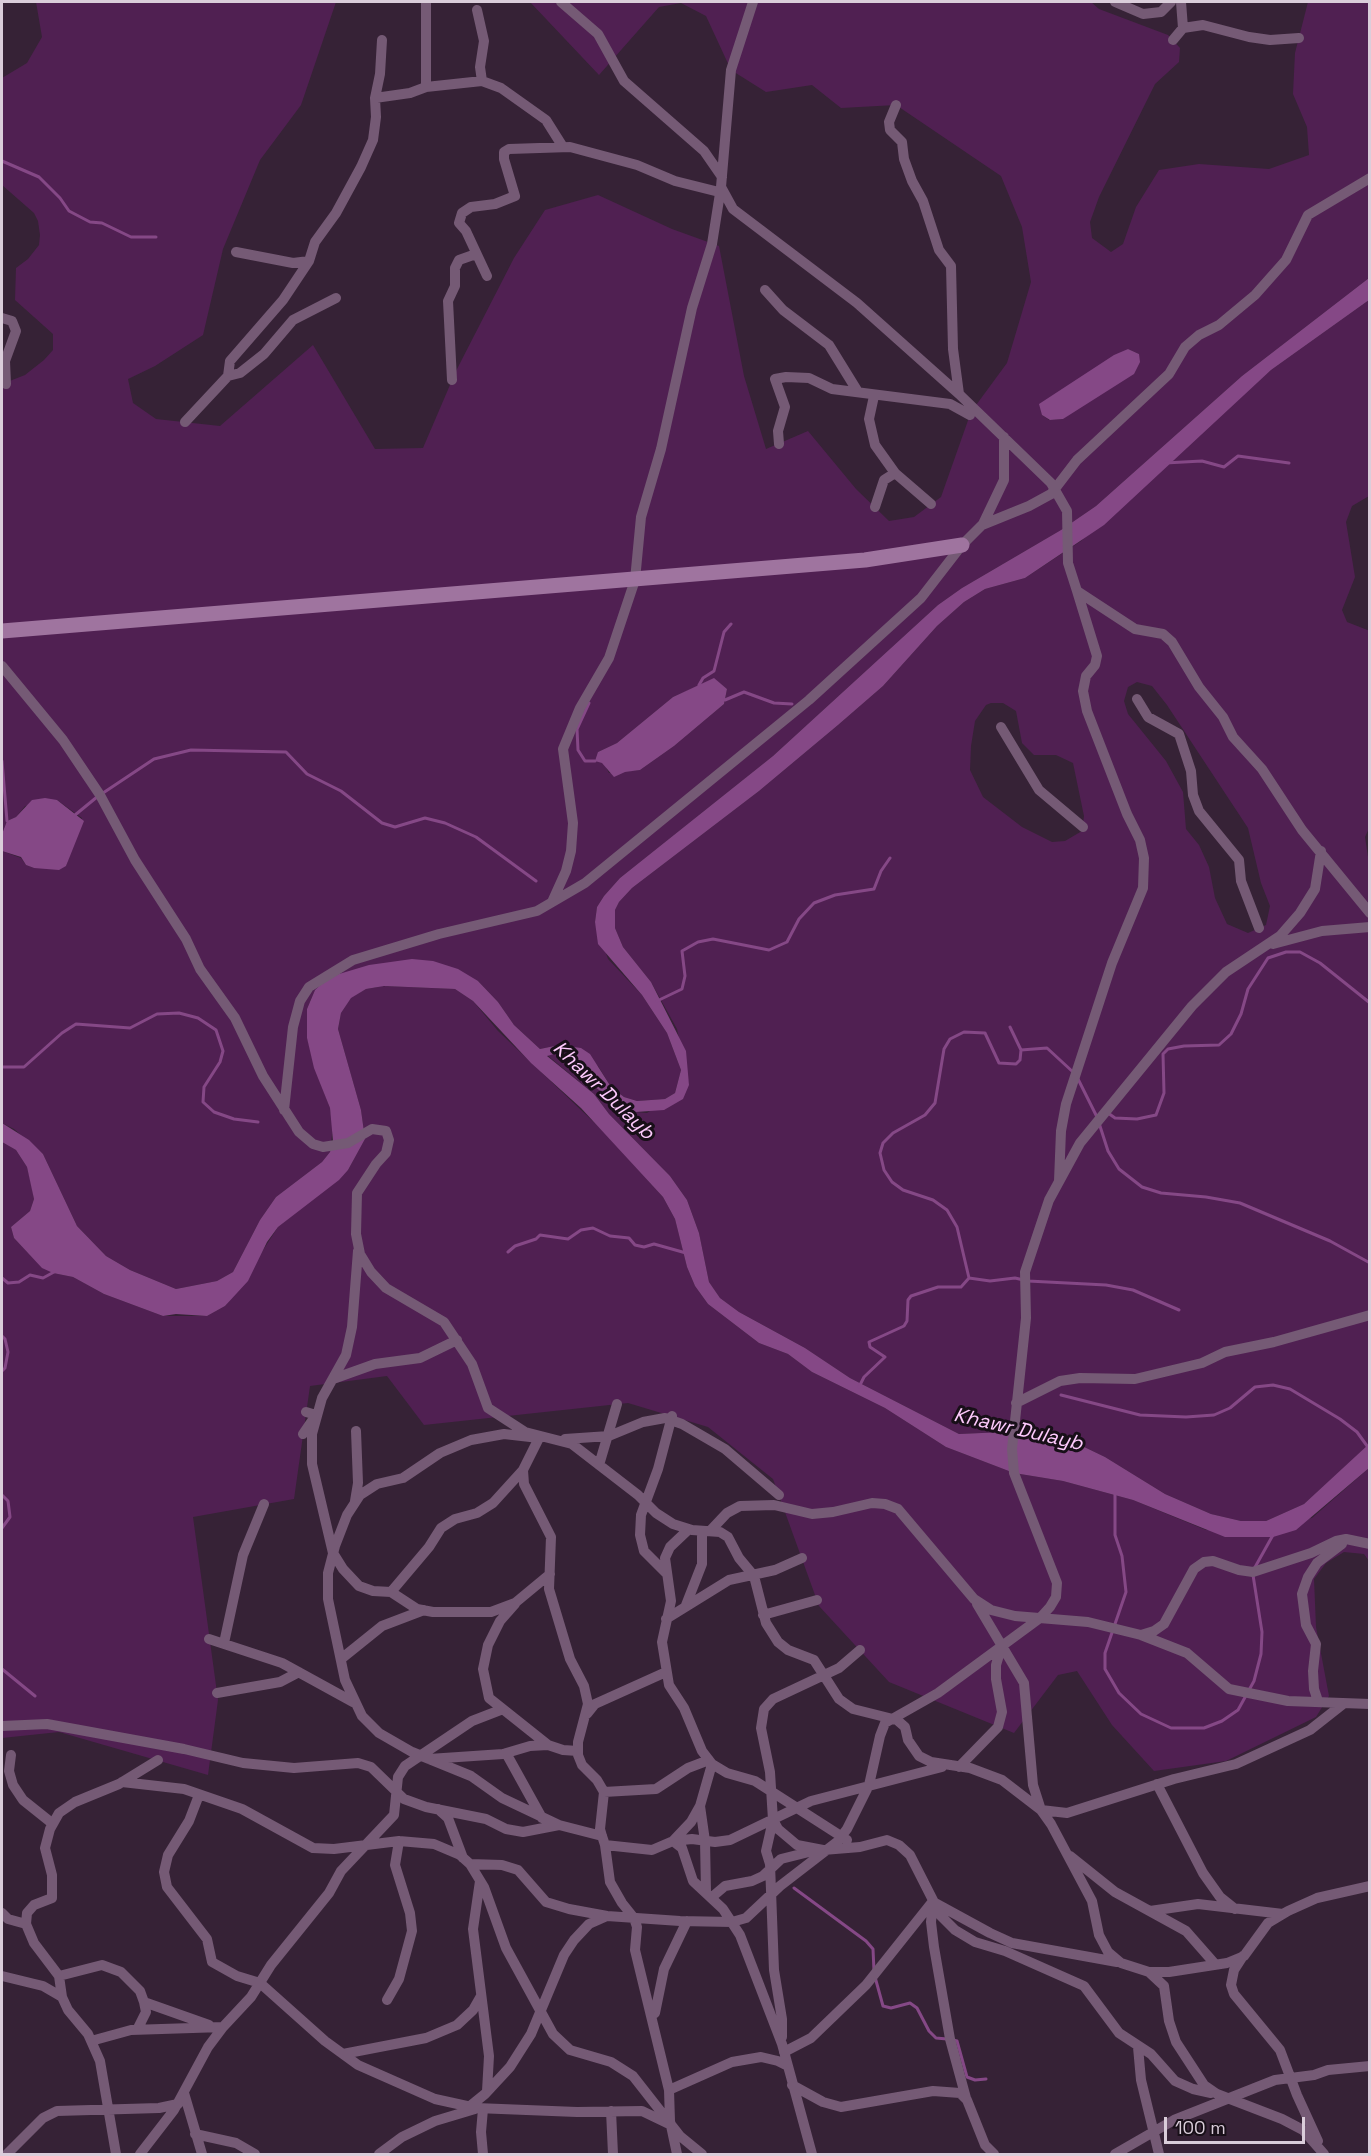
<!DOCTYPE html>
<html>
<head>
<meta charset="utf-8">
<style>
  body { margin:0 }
  #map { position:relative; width:1371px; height:2156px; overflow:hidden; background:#362236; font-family:"Space Grotesk",sans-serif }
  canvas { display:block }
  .frame { position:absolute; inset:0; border:3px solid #dacdda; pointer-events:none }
  .scale { position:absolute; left:1164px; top:2117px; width:141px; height:27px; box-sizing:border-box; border:3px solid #dacdda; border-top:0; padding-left:8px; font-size:18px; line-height:21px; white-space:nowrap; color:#dacdda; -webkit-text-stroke:4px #180f18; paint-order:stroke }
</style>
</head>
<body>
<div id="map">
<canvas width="1371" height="2156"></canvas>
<div class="frame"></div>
<div class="scale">100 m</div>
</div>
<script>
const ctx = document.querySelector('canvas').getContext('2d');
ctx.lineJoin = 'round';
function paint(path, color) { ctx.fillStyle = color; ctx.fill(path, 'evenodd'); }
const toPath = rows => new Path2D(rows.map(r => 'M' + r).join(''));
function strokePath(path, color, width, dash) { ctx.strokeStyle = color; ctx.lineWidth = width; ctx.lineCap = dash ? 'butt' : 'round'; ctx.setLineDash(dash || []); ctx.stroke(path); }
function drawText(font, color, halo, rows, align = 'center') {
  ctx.font = font + ' "Space Grotesk",sans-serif'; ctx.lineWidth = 6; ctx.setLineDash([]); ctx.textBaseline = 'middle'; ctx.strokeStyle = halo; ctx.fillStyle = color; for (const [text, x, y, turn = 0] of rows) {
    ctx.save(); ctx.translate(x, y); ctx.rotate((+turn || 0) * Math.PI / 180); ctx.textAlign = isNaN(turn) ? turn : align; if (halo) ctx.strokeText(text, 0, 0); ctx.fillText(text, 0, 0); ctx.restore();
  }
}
paint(toPath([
  [36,2,336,2,301,105,260,160,223,249,203,335,155,366,128,379,133,403,156,419,220,426,313,345,375,449,423,448,456,371,514,258,545,210,598,195,672,229,719,246,744,376,766,449,808,431,856,489,889,521,914,517,941,497,971,412,1007,363,1031,282,1022,227,1001,176,896,105,841,108,812,85,766,92,731,70,706,16,681,3,659,7,599,75,530,2,1091,2,1099,9,1168,35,1180,48,1179,62,1155,84,1099,197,1090,222,1092,238,1111,252,1123,244,1136,207,1159,170,1199,164,1269,169,1309,155,1307,127,1293,94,1295,53,1308,2,1369,2,1369,278,1242,376,1096,506,1061,530,962,588,938,605,773,756,620,878,604,896,597,907,595,922,608,959,642,995,667,1033,681,1070,675,1093,665,1099,637,1101,624,1097,611,1087,598,1066,559,1045,540,1049,514,1025,498,1002,478,981,315,990,307,1009,307,1037,315,1068,330,1108,333,1126,330,1152,322,1162,276,1197,260,1220,233,1272,217,1281,176,1289,130,1270,106,1256,77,1226,43,1154,14,1129,2,1123,2,851,21,858,26,865,34,868,66,866,82,818,57,800,25,806,16,817,7,821,2,834,2,384,25,375,44,360,53,350,53,334,15,300,16,268,28,259,39,245,40,235,38,221,34,213,2,185,2,78,27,63,42,37],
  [1128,349,1139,354,1063,419,1049,420,1042,415,1049,398],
  [714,679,727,689,724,704,674,746,640,770,609,773,598,752,617,743,673,697],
  [1369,300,1369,496,1352,506,1346,522,1355,577,1342,610,1347,622,1370,631,1370,826,1365,837,1370,870,1370,1444,1304,1504,1266,1521,1241,1521,1211,1514,1165,1494,1105,1457,1078,1444,1004,1432,959,1434,850,1378,805,1348,739,1312,720,1298,709,1282,699,1233,687,1200,670,1176,609,1114,594,1094,547,1055,566,1051,574,1055,595,1087,619,1105,636,1112,647,1113,689,1085,677,1029,651,982,623,947,615,928,615,910,619,902,632,888,759,791,838,725,883,686,937,626,964,602,985,589,1025,578,1081,541,1271,370],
  [1137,682,1152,686,1167,705,1248,828,1261,883,1270,906,1266,925,1248,933,1227,924,1215,898,1209,867,1199,845,1186,829,1183,792,1166,761,1128,714,1124,701,1128,687],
  [991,703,1003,703,1016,711,1022,743,1034,755,1056,755,1073,763,1084,816,1082,831,1065,841,1052,842,1022,827,983,797,970,770,971,746,975,721,986,705],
  [384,986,455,989,473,1001,498,1031,602,1130,663,1197,675,1219,687,1267,695,1286,708,1304,759,1343,788,1354,812,1372,885,1408,946,1447,1014,1473,1063,1481,1133,1500,1206,1530,1312,1518,1369,1468,1369,1561,1364,1554,1344,1552,1326,1563,1314,1579,1316,1627,1329,1696,1316,1717,1226,1761,1154,1771,1112,1725,1077,1671,1058,1675,1014,1733,889,1682,819,1606,773,1479,708,1427,628,1403,424,1425,387,1376,310,1386,294,1499,193,1517,218,1700,208,1775,59,1732,2,1738,2,1142,16,1150,27,1167,32,1187,34,1199,30,1211,11,1227,14,1238,31,1256,53,1273,73,1277,104,1294,163,1316,207,1316,225,1306,234,1295,278,1227,348,1170,365,1139,361,1110,338,1029,341,1013,351,997,366,989]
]), '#502052');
paint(toPath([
  [1369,278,1369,300,1271,370,1104,525,1025,578,985,589,964,602,937,626,883,686,838,725,759,791,632,888,619,902,615,910,615,928,623,947,651,982,686,1051,689,1085,683,1099,664,1110,636,1112,619,1105,595,1087,574,1055,565,1051,547,1056,594,1094,609,1114,670,1176,687,1200,699,1233,709,1282,720,1298,739,1312,805,1348,850,1378,959,1434,1004,1432,1078,1444,1105,1457,1165,1494,1211,1514,1241,1521,1266,1521,1304,1504,1369,1444,1369,1468,1296,1530,1273,1537,1225,1537,1133,1500,1063,1481,1014,1473,946,1447,885,1408,812,1372,788,1354,759,1343,708,1304,695,1286,687,1267,675,1219,663,1197,581,1108,531,1063,473,1001,455,989,384,986,366,989,351,998,341,1013,338,1029,361,1110,365,1139,348,1170,339,1180,278,1227,267,1242,248,1281,225,1306,207,1316,176,1314,163,1316,104,1294,73,1277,53,1273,42,1268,14,1238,11,1227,30,1211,34,1199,27,1167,16,1150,2,1142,2,1123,29,1140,43,1154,77,1226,106,1256,130,1270,176,1289,217,1281,233,1272,260,1220,276,1197,322,1162,330,1152,333,1141,330,1108,314,1068,307,1038,307,1009,315,990,329,977,369,965,412,959,433,961,458,969,478,981,498,1002,514,1025,540,1049,559,1045,581,1048,590,1054,611,1087,624,1097,637,1101,665,1099,675,1093,681,1070,667,1033,642,995,598,944,595,922,597,907,604,896,620,878,773,756,938,605,962,588,1061,530,1096,506,1242,376],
  [1128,349,1139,354,1140,362,1134,374,1063,419,1050,420,1042,415,1039,404,1114,355],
  [714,678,727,689,724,704,674,746,640,770,625,772,614,777,602,763,595,761,598,752,617,743,673,697],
  [45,798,57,800,84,821,66,866,59,870,34,868,26,865,21,857,2,851,2,834,7,821,16,817,32,800]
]), '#854886');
strokePath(toPath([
  [2,161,39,177,60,198,69,211,90,222,102,223,131,237,156,237],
  [1165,463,1202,461,1224,467,1238,456,1289,463],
  [699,685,703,678,714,671,724,632,731,624],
  [725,700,744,692,774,703,792,704],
  [589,703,577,729,578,750,585,761,595,761],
  [2,761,7,821],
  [103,793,154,759,191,750,286,752,307,774,341,791,382,823,395,827,425,818,445,823,476,837,536,881],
  [75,815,97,797],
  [657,1001,682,989,685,976,682,951,698,942,713,939,769,950,787,942,799,919,814,903,835,895,874,889,881,871,890,858],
  [1021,1050,1047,1048,1073,1072],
  [2,1067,24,1067,62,1033,76,1024,130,1028,157,1014,179,1013,198,1018,216,1030,223,1051,220,1062,204,1087,203,1102,214,1112,234,1119,258,1122],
  [1077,1077,1097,1117],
  [1108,1113,1115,1118,1137,1119,1156,1115,1164,1093,1163,1054,1168,1049,1184,1046,1219,1045,1231,1034,1241,1014,1248,989,1268,958,1286,952,1300,952,1320,963,1370,1003],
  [1099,1123,1108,1151,1119,1169,1142,1187,1161,1193,1206,1197,1240,1203,1330,1241,1370,1263],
  [508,1252,515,1246,536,1239,540,1235,568,1239,581,1230,593,1228,610,1236,629,1238,635,1245,644,1247,654,1244,686,1253],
  [2,1278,8,1283,19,1282,30,1275,43,1278,54,1272],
  [969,1278,990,1281,1015,1278,1028,1281,1106,1285,1133,1290,1179,1310],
  [2,1336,5,1339,8,1352,5,1368,2,1371],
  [859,1387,864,1377,885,1357,870,1347,869,1342,904,1326,907,1321,908,1300,911,1296,938,1287,961,1287,969,1278,957,1227,947,1210,933,1200,903,1190,892,1182,884,1170,880,1153,883,1143,893,1133,925,1115,935,1103,944,1049,950,1039,964,1032,985,1033,999,1063,1016,1064,1020,1060,1021,1050,1010,1027],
  [1061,1395,1140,1415,1186,1417,1214,1415,1230,1408,1255,1387,1273,1385,1290,1389,1340,1419,1357,1432,1370,1450],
  [1115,1492,1115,1535,1122,1556,1126,1592,1105,1653,1105,1669,1119,1693,1141,1714,1171,1728,1204,1728,1222,1721,1238,1710,1254,1681,1261,1654,1262,1632,1253,1575],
  [2,1495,8,1501,10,1517,2,1528],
  [1254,1569,1273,1535],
  [2,1669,35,1696],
  [794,1888,866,1941,873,1949,874,1971],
  [875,1977,883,2006,891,2008,910,2003,917,2008,929,2031,936,2038,947,2039],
  [953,2040,957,2041,967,2077,975,2080,986,2079]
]), '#854886', 3);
strokePath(toPath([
  [561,2,598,34,624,81,704,151,722,177],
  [1115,2,1143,14,1161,12,1171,2],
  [1181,2,1183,28],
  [477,10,484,41,480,67,482,81],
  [1173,40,1183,28,1203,25,1249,37,1270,40,1299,38],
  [426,87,426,2],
  [375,98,410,93,426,87,482,81,501,88,546,120,563,147],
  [896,105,889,122,890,130,902,142,904,159,912,181,923,201,939,250,951,266,953,349,959,394],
  [721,187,733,209,857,303,959,394,1051,483,1067,511,1068,563,1077,591,1135,629,1163,634,1172,642,1199,687,1223,717,1233,737,1262,769,1302,830,1370,913],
  [236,252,293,263,309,261],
  [487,276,466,231,459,223,462,213,471,207,495,204,515,196,504,159,504,152,509,149,570,147,637,165,675,181,719,192],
  [765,290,783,310,829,345,858,392],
  [2,318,12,321,16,331,5,361,6,384],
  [228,376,230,361,283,300,309,261,315,242,336,213,361,167,373,140,376,117,375,98,380,74,382,40],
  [452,380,448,301,455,286,455,268,459,260,476,254],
  [874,396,869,419,875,445,895,473,931,504],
  [185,422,228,376,240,373,264,354,293,320,336,298],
  [779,444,778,431,785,407,775,379,786,377,809,378,832,389,950,404,970,415],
  [875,507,884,480,895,473],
  [983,524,1004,480,1004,437],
  [2,666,63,740,100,795,135,860,186,939,200,969,235,1018,263,1076,299,1132,313,1144,323,1147,348,1143,372,1129,386,1131,389,1140,386,1153,376,1164,357,1193,356,1234,360,1254,371,1272,386,1288,444,1322,472,1364,488,1408,525,1432,572,1444,638,1495,656,1513,673,1524,692,1530,720,1532,728,1537,739,1558,754,1576,766,1623,778,1642,788,1650,814,1660,839,1699,853,1709,897,1720,905,1727,908,1740,919,1756,931,1762,970,1768,1002,1780,1041,1810,1051,1824,1092,1901,1099,1935,1108,1952,1121,1963,1149,1972,1164,1986,1169,2021,1176,2042,1204,2085,1217,2094,1282,2119,1303,2130,1324,2154],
  [1137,699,1148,717,1179,734,1191,771,1193,795,1199,811,1239,860,1241,881,1259,928],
  [1001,727,1039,790,1083,827],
  [552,902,566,871,571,851,573,823,563,749,580,708,609,658,635,580,641,517,661,449,692,308,712,244,721,187,731,70,753,2],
  [1273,944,1322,931,1370,927],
  [284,1110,293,1027,300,1001,309,987,353,960,439,934,537,911,585,883,809,700,921,598,962,545,982,525,1029,506,1051,494,1077,460,1169,374,1185,347,1199,335,1219,325,1255,295,1286,260,1308,215,1370,178],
  [1059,1181,1061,1131,1066,1104,1112,963,1143,888,1144,858,1140,840,1127,814,1087,711,1083,691,1086,676,1095,665,1097,656,1077,591],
  [358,1251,352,1327,346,1355,322,1398,312,1434,312,1464,333,1553,343,1569,359,1586,373,1591,391,1592,417,1609,433,1612,491,1612,515,1603,550,1574],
  [333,1379,375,1364,420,1358,457,1340],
  [1016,1403,1060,1381,1080,1378,1135,1379,1202,1363,1225,1352,1274,1342,1370,1315],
  [303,1434,316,1415,306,1412],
  [565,1439,609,1436,643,1422,665,1418,682,1424,725,1449,779,1495],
  [599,1465,617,1404],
  [355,1501,358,1483,356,1431],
  [689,1529,670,1547,665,1558,671,1601,662,1642,669,1685,684,1708,702,1751,712,1764,727,1773,755,1781,847,1840],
  [710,1531,727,1513,740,1506,774,1505,812,1514,833,1512,872,1503,885,1504,898,1509,974,1599,991,1610,1015,1616,1088,1622,1141,1635,1154,1631,1164,1624,1194,1569,1204,1562,1213,1561,1239,1570,1253,1572,1311,1553,1336,1541,1346,1539,1370,1544],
  [666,1573,644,1551,640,1535,641,1515,658,1469,672,1416],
  [391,1592,429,1547,441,1528,455,1519,477,1513,493,1503,523,1470],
  [515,1604,500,1621,488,1645,483,1669,489,1698,548,1745,563,1750,578,1751],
  [977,1604,1024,1683,1033,1785,1041,1810,1067,1813,1174,1779,1236,1764,1310,1730,1343,1704],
  [686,1605,702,1564,702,1531],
  [763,1615,817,1600],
  [666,1619,729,1580,775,1570,802,1558],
  [1141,1635,1187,1653,1229,1689,1288,1701,1370,1704],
  [209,1639,282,1663,353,1702],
  [224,1643,243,1555,264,1504],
  [860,1650,839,1668,773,1699,764,1709,761,1728,770,1772,773,1820,778,1829,797,1845,823,1850,860,1847,887,1840,899,1845,910,1855,941,1916,955,1930,975,1942,1005,1951,1084,1986,1119,2033,1151,2054,1175,2081,1193,2089,1211,2093],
  [341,1659,382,1626,424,1610],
  [217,1693,280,1682,299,1672],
  [1318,1701,1314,1689,1313,1671,1316,1644,1306,1625,1302,1594,1308,1577,1317,1563,1342,1544],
  [587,1714,595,1704,666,1672],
  [2,1726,47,1724,184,1749,243,1763,294,1768,358,1763,371,1767,404,1799,426,1807,486,1819,506,1829,523,1832,559,1825],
  [506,1753,542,1818],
  [11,1755,9,1771,13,1785,23,1800,53,1824],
  [429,1759,503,1754,530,1746,548,1745],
  [712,1764,700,1806,691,1822,673,1841,682,1848,693,1881,723,1909,740,1935,782,2044,812,2154],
  [959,1767,998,1727,1002,1712,996,1679,996,1665,1002,1645],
  [122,1782,184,1789,242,1809,313,1848,334,1849,399,1841,434,1844,460,1855,470,1864,484,1887,506,1948,553,2034,570,2050,611,2062,633,2076,680,2136,702,2154],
  [1157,1784,1203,1873,1220,1897,1235,1909],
  [604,1792,656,1789,688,1768,709,1760],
  [199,1795,189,1821,168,1855,164,1872,167,1887,207,1939,212,1962,237,1976,260,1983,325,2041,358,2065,435,2099,476,2108,577,2112,642,2111,667,2123],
  [700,1806,705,1841,706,1892],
  [438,1809,448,1818,463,1858],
  [773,1820,766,1851,770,1864,774,1970,782,2019,782,2037],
  [602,1836,559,1825,502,1798,471,1776,412,1752,379,1733,362,1716,345,1680,328,1599,328,1573,335,1546,347,1515,360,1495,377,1484,403,1478,440,1453,471,1440,504,1434,539,1438,523,1470,524,1484,551,1537,549,1589,570,1659,584,1686,588,1704,578,1742,578,1755,582,1765,597,1780,604,1792,600,1829,602,1836,605,1845,610,1882,622,1903,634,1918,637,1927,635,1950,669,2090,670,2121,677,2154],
  [605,1845,652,1850,673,1841,692,1839,715,1842,730,1840,811,1801,942,1767],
  [1070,1856,1115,1892,1186,1931,1215,1964],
  [470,1864,502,1865,518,1870,546,1902,569,1909,607,1916,680,1921,732,1922,746,1918,780,1886,837,1842,847,1829,869,1785,880,1736,885,1723,938,1693,1040,1618,1050,1607,1056,1597,1057,1583,1014,1473,1012,1449,1026,1318,1025,1272,1049,1200,1080,1143,1192,1006,1226,972,1280,936,1300,913,1315,889,1321,851],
  [480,1881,473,1929,489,2056,487,2091],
  [712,1897,725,1886,752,1881,763,1876,781,1859,813,1851],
  [933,1902,931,1922,934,1947,950,2039,966,2098],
  [935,1903,990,1933,1012,1943,1117,1962],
  [1150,1911,1198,1904,1283,1914],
  [2,1913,8,1919,26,1924],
  [1243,1956,1234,1970,1231,1985,1234,1994,1280,2050,1297,2095,1318,2141],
  [1150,1972,1169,1972,1227,1963,1244,1956,1268,1923,1288,1911,1317,1898,1370,1886],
  [2,1976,43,1986,62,1997],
  [59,1976,102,1965,121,1972,140,1991,144,2002,146,2012,137,2030],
  [387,2000,399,1979,412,1931,410,1913,395,1865,399,1841],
  [144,2002,209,2025],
  [655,2013,664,1969,687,1921],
  [91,2041,131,2030,223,2027],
  [1138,2047,1141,2080,1159,2154],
  [784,2052,811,2038,866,1985,933,1901],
  [343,2054,426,2038,457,2025,473,2010,481,1996],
  [792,2085,823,2102,841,2107,933,2091,960,2093,967,2100,985,2145,994,2154],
  [669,2090,732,2062,761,2057,778,2061,788,2066],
  [184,2093,202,2154],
  [469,2107,485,2094,510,2067,531,2034,564,1955,574,1940,589,1924,607,1916],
  [483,2109,481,2132,483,2154],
  [611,2111,613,2154],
  [195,2134,236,2143,255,2154],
  [7,2154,43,2118,57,2111,159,2108,178,2104],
  [116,2154,100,2061,88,2034,68,2010,62,1997,59,1976,34,1943,26,1924,27,1913,34,1905,52,1898,52,1875,45,1848,50,1829,59,1813,75,1802,119,1784,158,1760],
  [140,2154,174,2110,208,2047,223,2027,251,1997,271,1965,329,1893,341,1871,394,1815,398,1777,405,1766,472,1721,503,1709],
  [379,2154,402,2137,435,2121,475,2109],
  [1115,2154,1174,2120,1275,2080,1314,2075,1328,2070,1370,2066]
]), '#755a75', 10);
strokePath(toPath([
  [2,631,865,560,962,545]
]), '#9f749f', 15);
drawText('italic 20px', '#fecafd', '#180f18', [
  ["Khawr Dulayb",603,1091,44],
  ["Khawr Dulayb",1018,1430,13]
]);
</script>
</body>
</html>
